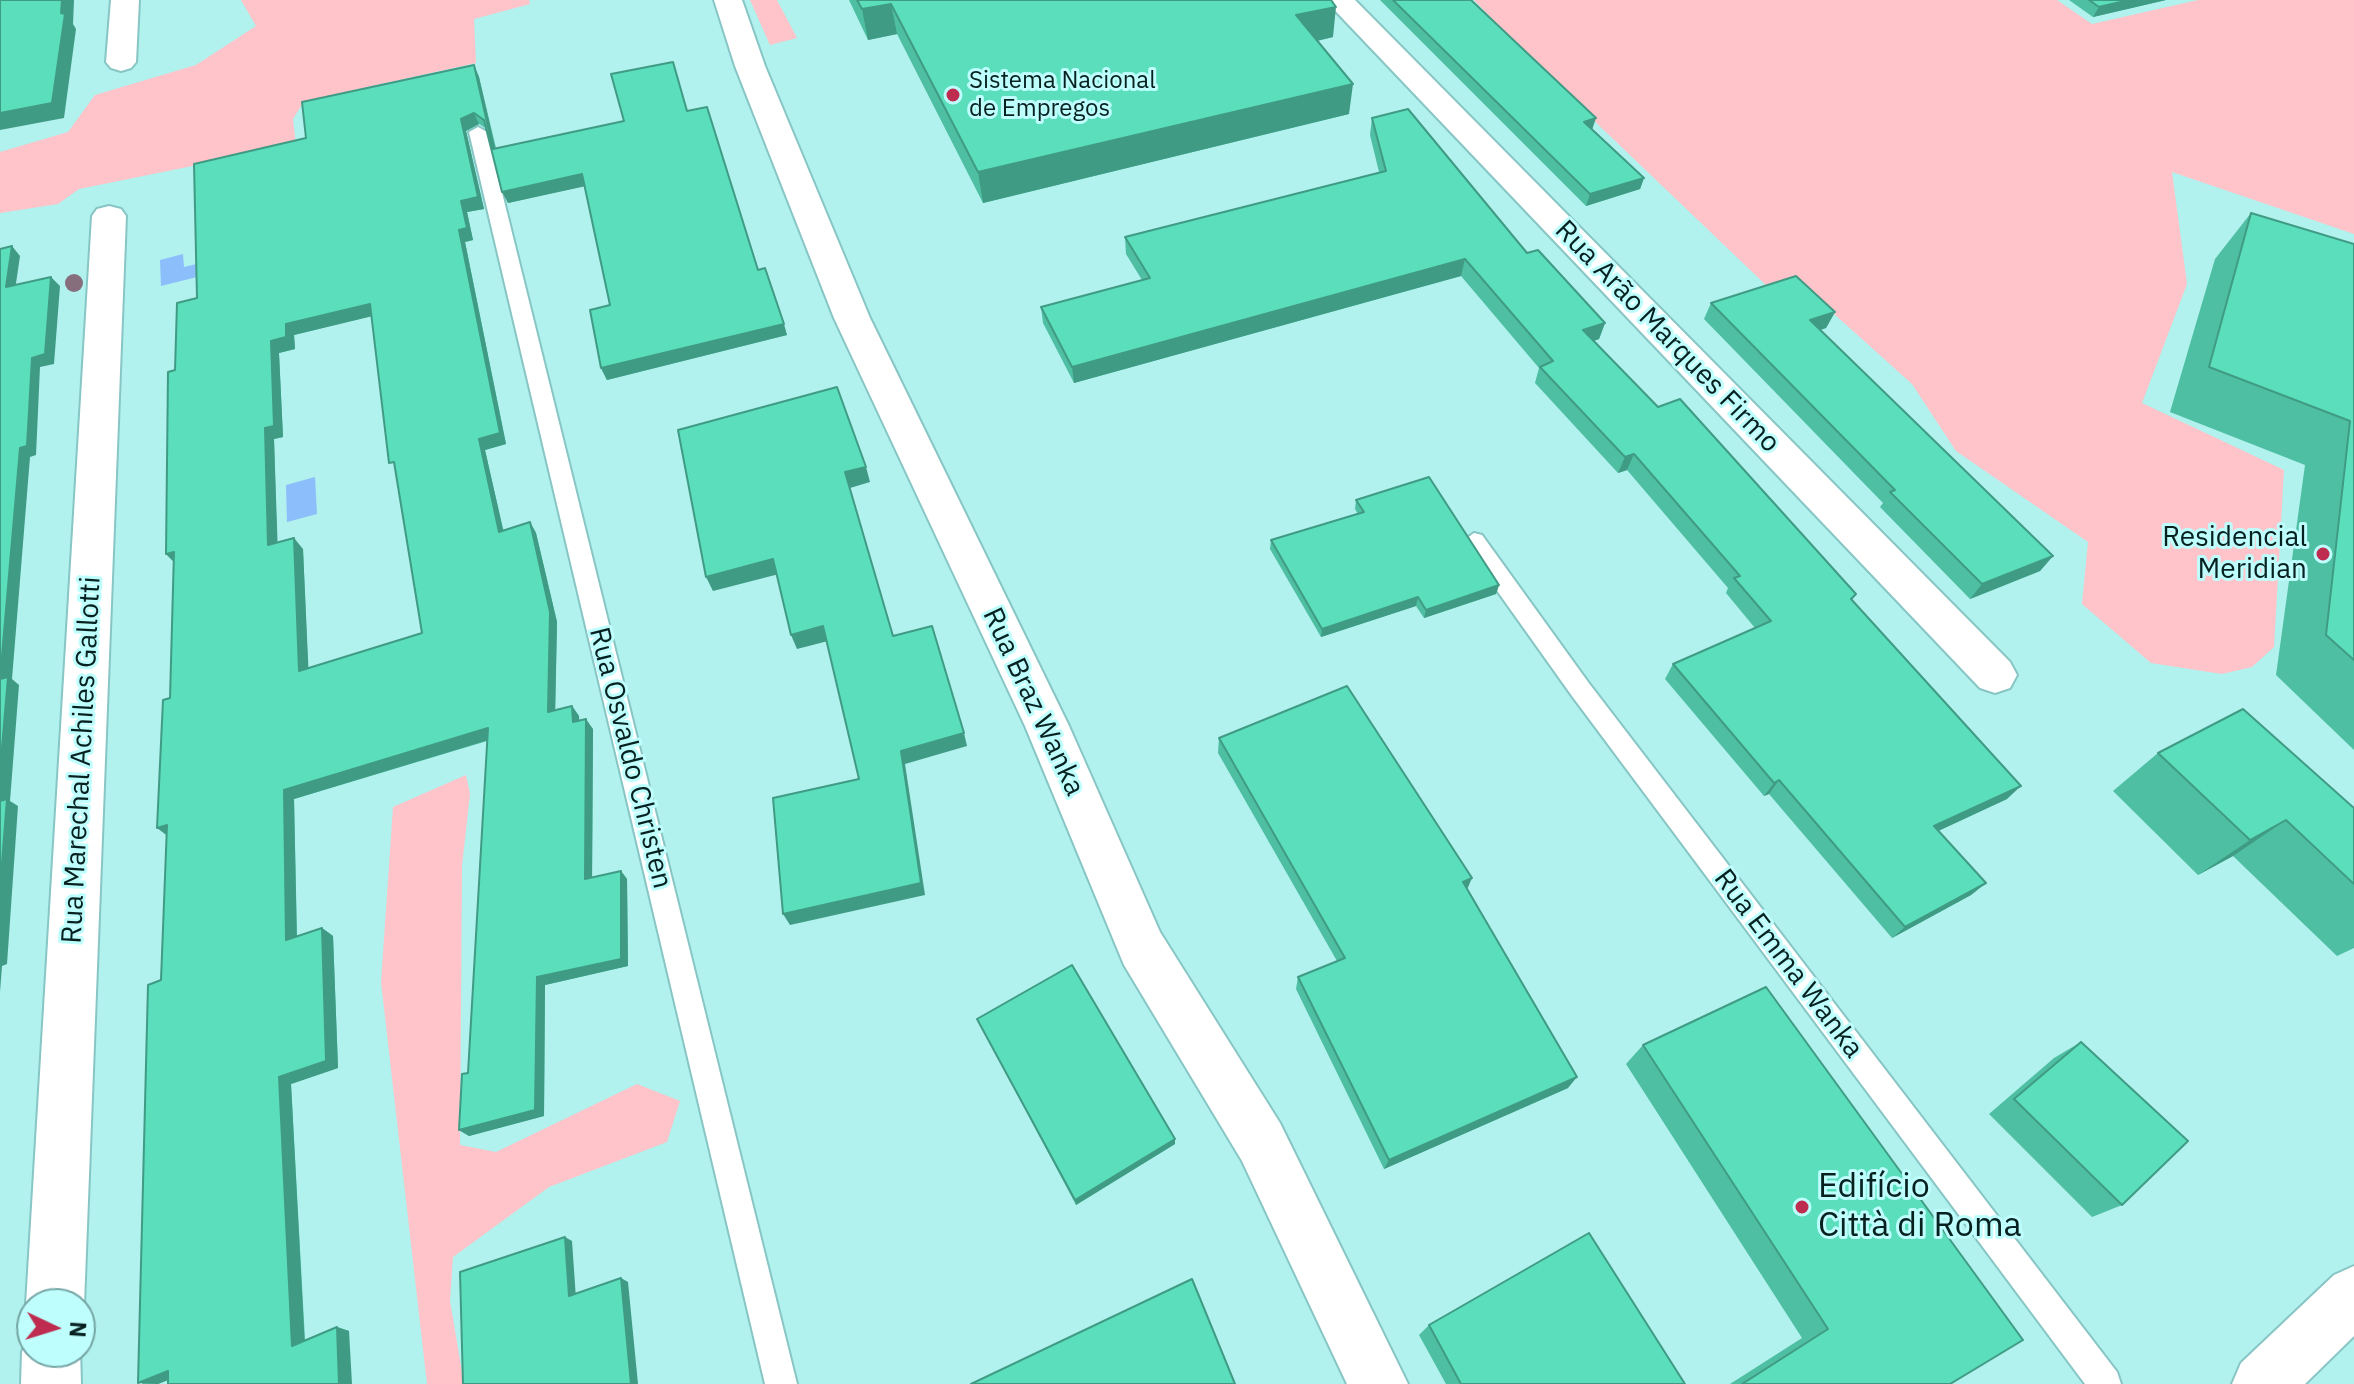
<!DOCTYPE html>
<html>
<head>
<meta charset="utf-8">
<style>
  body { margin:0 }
  #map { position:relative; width:2354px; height:1384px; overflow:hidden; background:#b1f1ee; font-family:"IBM Plex Sans",sans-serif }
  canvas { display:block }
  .north { position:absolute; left:16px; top:1288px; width:80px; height:80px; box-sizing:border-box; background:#befefc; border:2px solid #75a6a4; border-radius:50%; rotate:94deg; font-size:22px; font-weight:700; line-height:32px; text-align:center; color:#072121 }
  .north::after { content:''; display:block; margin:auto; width:28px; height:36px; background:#be2d4f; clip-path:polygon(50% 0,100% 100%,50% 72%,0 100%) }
</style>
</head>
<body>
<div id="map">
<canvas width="2354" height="1384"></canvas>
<div class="north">N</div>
</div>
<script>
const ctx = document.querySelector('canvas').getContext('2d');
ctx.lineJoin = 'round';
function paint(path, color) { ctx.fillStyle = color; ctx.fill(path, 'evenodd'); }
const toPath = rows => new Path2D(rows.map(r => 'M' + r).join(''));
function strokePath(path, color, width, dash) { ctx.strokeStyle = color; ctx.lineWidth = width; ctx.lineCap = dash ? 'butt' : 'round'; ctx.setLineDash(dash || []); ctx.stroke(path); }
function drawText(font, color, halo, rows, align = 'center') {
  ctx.font = font + ' "IBM Plex Sans",sans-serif'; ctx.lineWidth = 6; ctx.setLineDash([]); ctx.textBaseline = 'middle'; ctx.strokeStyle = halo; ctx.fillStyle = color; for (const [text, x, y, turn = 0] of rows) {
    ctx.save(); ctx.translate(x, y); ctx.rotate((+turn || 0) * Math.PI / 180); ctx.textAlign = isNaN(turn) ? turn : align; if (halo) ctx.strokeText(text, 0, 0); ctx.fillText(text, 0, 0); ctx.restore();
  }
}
paint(toPath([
  [241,0,529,0,530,4,474,19,476,63,304,101,293,119,296,145,79,189,58,204,0,213,0,152,68,132,95,95,196,65,256,26],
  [750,0,777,0,797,38,770,45],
  [1474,0,2057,0,2092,24,2198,0,2354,0,2354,234,2172,172,2187,284,2142,403,2284,470,2274,647,2252,667,2222,674,2151,663,2082,604,2088,542,1956,451,1912,384,1803,286,1768,287,1542,71],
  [466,775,470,794,462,866,460,1145,496,1152,637,1084,680,1101,667,1142,549,1187,453,1257,450,1301,464,1384,427,1384,381,982,393,807]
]), '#fec4c9');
paint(toPath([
  [183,254,184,267,217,259,217,272,161,286,160,260],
  [315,477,317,514,287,522,286,485]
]), '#8bbefa');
const service = toPath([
  [478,127,487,132,797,1384,765,1384,469,132,478,127],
  [1474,533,1482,535,1588,682,2117,1372,2121,1384,2085,1384,1572,696,1466,547,1463,541,1474,533]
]);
const minor = toPath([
  [111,0,139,0,136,62,131,68,121,71,111,68,106,62,111,0],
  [714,0,742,0,765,66,870,318,1069,726,1160,932,1280,1123,1408,1384,1347,1384,1242,1161,1124,965,1025,726,834,318,735,66,714,0],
  [1325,0,1355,0,2010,662,2017,675,2010,688,1995,693,1980,688,1325,0],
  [109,206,121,209,126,216,84,1304,80,1314,80,1304,32,1304,32,1318,26,1304,92,216,97,209,109,206],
  [31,1331,32,1352,80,1352,80,1348,81,1384,21,1384,22,1352,31,1331]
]);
const secondary = toPath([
  [2354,1266,2354,1336,2305,1384,2232,1384,2241,1363,2334,1275,2354,1266]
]);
strokePath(service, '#87c6c4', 4);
strokePath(minor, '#87c6c4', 4);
strokePath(secondary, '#87c6c4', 4);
paint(service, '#fff');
paint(minor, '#fff');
paint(secondary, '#fff');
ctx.fillStyle = '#866e7d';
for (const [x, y] of [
  [74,283]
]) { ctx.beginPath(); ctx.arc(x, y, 9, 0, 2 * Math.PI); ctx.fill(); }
paint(toPath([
  [849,0,1331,0,1333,37,1317,41,1349,114,983,203,897,34,868,40],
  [1380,0,1471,0,1592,129,1644,178,1640,189,1586,206],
  [2069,0,2166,0,2093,17],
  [474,65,479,77,496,148,688,111,787,335,607,380,601,368,610,305,584,186,508,203,487,129,479,124,466,131,484,209,467,212,473,240,465,242,506,444,485,450,503,530,530,522,536,533,557,622,555,710,572,706,579,716,579,720,593,729,592,877,621,871,627,879,628,966,545,985,544,1116,469,1136,459,1130,468,1073,487,741,294,799,297,936,322,928,333,936,338,1068,291,1084,305,1340,337,1327,349,1331,168,1380,158,1384,142,1384,167,836,174,562,166,554,175,370,197,298,306,138],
  [371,316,422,633,308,668,303,549,277,543,274,439,283,437,279,353,295,349,294,335],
  [1372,118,1527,253,1605,323,1599,339,1594,341,1658,407,1856,594,1852,600,2007,799,1938,831,1986,883,1971,895,1892,938,1769,794,1764,796,1665,679,1673,664,1755,628,1726,593,1728,588,1627,470,1618,473,1535,383,1539,368,1461,276,1074,383,1043,323,1041,307,1142,280,1126,254,1125,237,1379,172,1370,135],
  [2251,213,2354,244,2354,750,2276,675,2305,465,2170,412,2215,259],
  [1711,303,1835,312,1826,328,1820,330,2053,556,2040,571,1970,599,1880,507,1883,503,1704,319],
  [1356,500,1499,585,1496,594,1424,618,1416,606,1321,637,1270,549,1271,540,1358,514,1355,509],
  [1219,738,1467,889,1568,1088,1384,1169,1296,989,1298,977,1337,961,1218,753],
  [2158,753,2354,808,2354,948,2337,956,2233,856,2198,875,2113,791],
  [977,1019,1175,1139,1175,1144,1076,1205],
  [2081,1042,2122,1205,2092,1217,1989,1114,2054,1058],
  [1643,1045,1950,1384,1730,1384,1802,1338,1626,1064],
  [1429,1325,1685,1384,1446,1384,1419,1335]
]), '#4ebfa2');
paint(toPath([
  [62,0,74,0,73,24,76,29,64,118,0,130,0,113,61,13],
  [2129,0,2166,0,2093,17,2099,7],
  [891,4,897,34,868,40,862,9],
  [1336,7,1333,37,1294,46,1296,15],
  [474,65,479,77,498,160,493,149],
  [1353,84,1349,114,983,203,978,172],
  [474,113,479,124,466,131,484,209,467,212,473,240,465,242,506,444,485,450,506,542,499,532,479,439,459,230,461,201,461,119],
  [1596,118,1592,130,1584,122],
  [582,174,586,186,508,203,502,192],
  [1644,178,1640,189,1586,206,1590,194],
  [12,246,20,256,14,297,6,287],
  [1465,259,1461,276,1074,383,1072,367],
  [51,277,60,286,54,364,40,367,36,455,30,457,12,679,19,685,10,801,18,806,7,964,2,966,0,992,0,679,20,448,32,358],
  [370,304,377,315,294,335,295,349,279,353,283,437,274,439,278,556,268,545,265,428,271,341,286,324],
  [1835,312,1826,328,1802,336,1810,320],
  [1605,323,1599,339,1577,346,1583,330],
  [784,324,787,335,607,380,601,368],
  [1634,454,1627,470,1618,473,1625,457],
  [866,467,870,482,850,488,845,472],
  [530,522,536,533,557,622,555,721,548,712],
  [294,538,303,549,309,681,299,671],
  [174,552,177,565,166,554],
  [2053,556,2040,571,1970,599,1982,584],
  [773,559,779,574,713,591,706,577],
  [1499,585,1496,594,1424,618,1426,610],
  [1418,597,1416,606,1321,637,1322,629],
  [823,626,828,641,797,649,791,635],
  [572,706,579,716,580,732,573,722],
  [586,719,593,729,592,887,585,879],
  [488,728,495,738,294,799,297,948,286,940,284,790],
  [964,733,967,746,905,764,925,895,790,925,783,914,901,751],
  [1779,780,1769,794,1764,796,1774,783],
  [2021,786,2007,799,1921,839,1934,826],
  [2286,820,2233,856,2198,875,2250,840],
  [167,825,169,837,157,828],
  [621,871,627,879,628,966,545,985,544,1116,469,1136,459,1130,537,977],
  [1472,878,1466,892,1463,882],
  [1986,883,1971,895,1892,938,1905,927],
  [322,928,333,936,338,1068,291,1084,305,1349,292,1346,279,1077],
  [1577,1077,1568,1088,1384,1169,1389,1160],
  [1175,1139,1175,1144,1076,1205,1075,1200],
  [565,1237,572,1241,576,1299,569,1296],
  [621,1278,628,1282,638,1384,631,1384],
  [337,1327,349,1331,352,1384,339,1384],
  [168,1371,183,1374,158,1384,138,1383]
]), '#409b84');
const building = toPath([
  [0,0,62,0,61,13,65,14,52,103,0,113,0,0],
  [857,0,1331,0,1336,7,1296,15,1353,84,978,172,891,4,862,9,857,0],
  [1393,0,1471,0,1596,118,1584,122,1644,178,1590,194,1393,0],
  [2089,0,2129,0,2099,7,2089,0],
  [673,62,687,111,707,107,758,270,765,268,784,324,601,368,590,310,610,305,582,174,502,192,484,120,474,113,461,119,478,197,461,201,467,228,459,230,500,433,479,439,499,532,530,522,550,612,548,712,572,706,573,722,586,719,585,879,621,871,621,959,537,977,535,1110,459,1130,462,1074,468,1073,488,728,284,790,286,940,322,928,326,1061,279,1077,292,1346,337,1327,339,1384,168,1384,168,1371,138,1383,148,985,161,980,167,825,157,828,163,700,170,698,174,552,166,554,168,372,175,370,177,303,197,298,194,164,306,138,302,102,474,65,493,149,624,121,611,74,673,62],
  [370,304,389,463,394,462,422,633,299,671,294,538,268,545,265,428,274,426,271,341,286,337,286,324,370,304],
  [1408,109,1527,253,1538,250,1605,323,1583,330,1658,407,1680,399,1856,594,1851,599,2021,786,1934,826,1986,883,1905,927,1779,780,1774,783,1673,664,1771,621,1734,578,1740,576,1634,454,1625,457,1540,367,1553,361,1465,259,1072,367,1041,307,1150,278,1125,237,1386,171,1372,118,1408,109],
  [2251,213,2354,244,2354,660,2326,635,2350,421,2209,367,2251,213],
  [12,246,6,287,51,277,45,354,32,358,27,446,20,448,0,679,8,677,0,772,0,249,12,246],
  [1796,276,1835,312,1810,320,2053,556,1982,584,1890,492,1895,490,1711,303,1796,276],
  [837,387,866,467,845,472,893,636,932,626,964,733,901,751,921,883,783,914,773,798,859,779,823,626,791,635,773,559,706,577,678,430,837,387],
  [1429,477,1499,585,1426,610,1418,597,1322,629,1271,540,1364,512,1356,500,1429,477],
  [1347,686,1472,878,1463,882,1577,1077,1389,1160,1298,977,1345,958,1219,738,1347,686],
  [2243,709,2354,808,2354,884,2286,820,2250,840,2158,753,2243,709],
  [7,799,0,889,0,801,7,799],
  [1072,965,1175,1139,1075,1200,977,1019,1072,965],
  [1766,987,2023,1340,1950,1384,1742,1384,1828,1329,1643,1045,1766,987],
  [2081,1042,2188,1141,2122,1205,2014,1099,2081,1042],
  [1589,1233,1685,1384,1461,1384,1429,1325,1589,1233],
  [565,1237,569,1296,621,1278,631,1384,463,1384,460,1272,565,1237],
  [1192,1279,1235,1384,971,1384,1192,1279]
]);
paint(building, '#5bdebc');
strokePath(building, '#409b84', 2);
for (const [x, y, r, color] of [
  [953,95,8,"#be2d4f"],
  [2323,554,8,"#be2d4f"],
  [1802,1207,8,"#be2d4f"]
]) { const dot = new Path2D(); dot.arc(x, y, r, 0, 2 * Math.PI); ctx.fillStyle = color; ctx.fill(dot); strokePath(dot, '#befefc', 3); }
drawText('24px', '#072121', '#befefc', [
  ["Sistema Nacional",969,81],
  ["de Empregos",969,109]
], 'left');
drawText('28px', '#072121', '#befefc', [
  ["Rua Arão Marques Firmo",1667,337,46],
  ["Rua Braz Wanka",1033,702,65],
  ["Rua Osvaldo Christen",630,758,76],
  ["Rua Marechal Achiles Gallotti",82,760,-87],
  ["Rua Emma Wanka",1788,964,53]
]);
drawText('28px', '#072121', '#befefc', [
  ["Residencial",2307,538],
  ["Meridian",2307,570]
], 'right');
drawText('34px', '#072121', '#befefc', [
  ["Edifício",1818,1187],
  ["Città di Roma",1818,1226]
], 'left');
</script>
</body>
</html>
